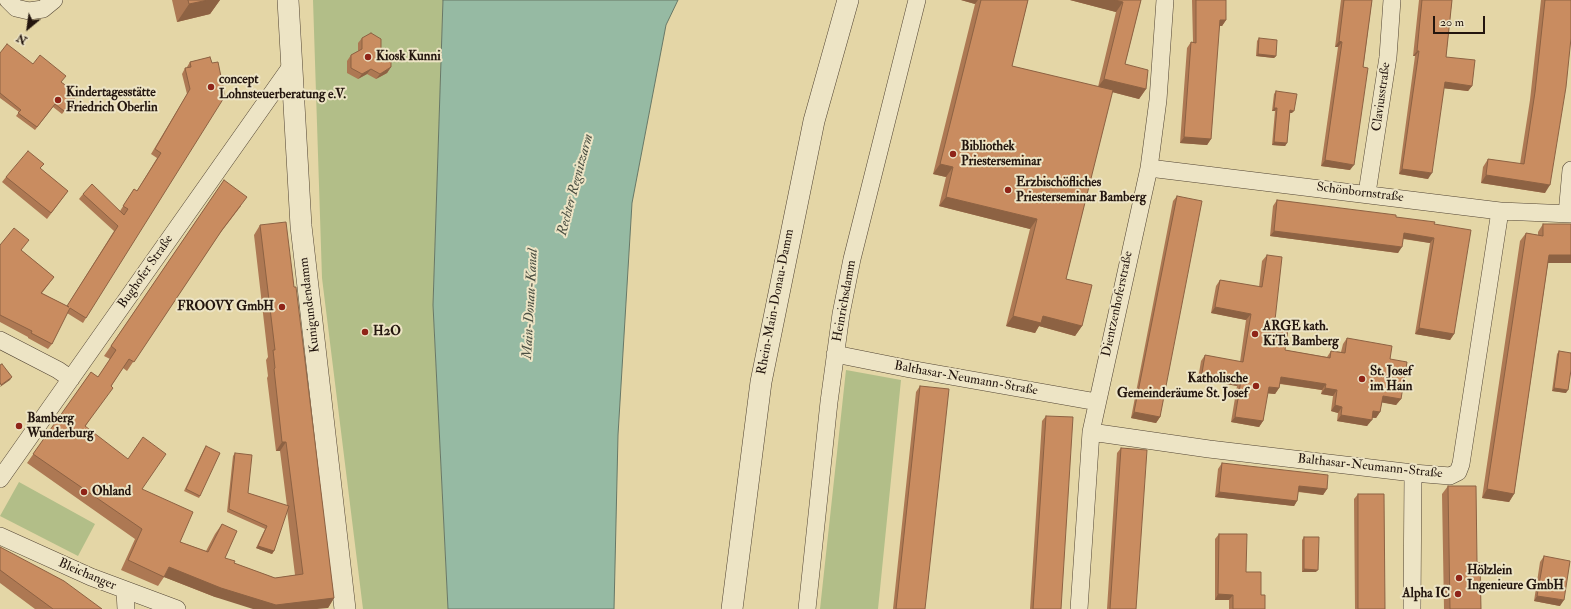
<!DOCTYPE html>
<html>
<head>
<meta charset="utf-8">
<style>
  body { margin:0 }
  #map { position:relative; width:1571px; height:609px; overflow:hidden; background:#e4d6a6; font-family:"IM FELL Double Pica",serif }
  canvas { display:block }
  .north { position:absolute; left:8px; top:8px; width:40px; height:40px; -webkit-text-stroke:3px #ede4c5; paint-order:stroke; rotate:209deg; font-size:11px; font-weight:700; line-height:16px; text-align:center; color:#23150e }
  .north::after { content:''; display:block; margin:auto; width:14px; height:18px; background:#23150e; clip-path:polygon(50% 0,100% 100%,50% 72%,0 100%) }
  .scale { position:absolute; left:1433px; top:16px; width:52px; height:18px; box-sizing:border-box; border:2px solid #23150e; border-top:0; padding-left:5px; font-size:12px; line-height:14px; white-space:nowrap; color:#23150e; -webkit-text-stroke:3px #ede4c5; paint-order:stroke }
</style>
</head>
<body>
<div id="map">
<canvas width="1571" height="609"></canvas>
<div class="north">N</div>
<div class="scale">20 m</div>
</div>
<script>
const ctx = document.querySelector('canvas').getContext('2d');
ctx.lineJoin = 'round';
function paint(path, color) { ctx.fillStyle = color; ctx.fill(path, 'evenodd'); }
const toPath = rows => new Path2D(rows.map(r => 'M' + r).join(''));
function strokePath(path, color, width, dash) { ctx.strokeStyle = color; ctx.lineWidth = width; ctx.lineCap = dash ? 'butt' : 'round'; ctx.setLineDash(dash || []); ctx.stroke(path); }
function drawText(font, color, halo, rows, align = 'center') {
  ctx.font = font + ' "IM FELL Double Pica",serif'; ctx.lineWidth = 4; ctx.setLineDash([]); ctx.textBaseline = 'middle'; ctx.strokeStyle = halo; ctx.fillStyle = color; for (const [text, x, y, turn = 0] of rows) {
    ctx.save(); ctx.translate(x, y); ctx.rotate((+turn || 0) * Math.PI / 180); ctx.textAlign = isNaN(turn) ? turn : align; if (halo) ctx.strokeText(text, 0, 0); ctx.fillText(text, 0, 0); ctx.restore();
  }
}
paint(toPath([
  [313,0,443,0,433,305,448,609,363,609,322,278],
  [846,370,901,380,878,609,820,609],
  [19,482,95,524,78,556,0,516]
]), '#b2be88');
const water = toPath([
  [443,0,678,0,666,25,632,203,618,435,614,609,448,609,433,305,443,0]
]);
paint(water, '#96baa3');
strokePath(water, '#687867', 1);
const minor = toPath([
  [8,0,16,8,29,11,43,9,54,0],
  [1149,168,1500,211,1571,214],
  [1367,193,1388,57,1392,0],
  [1567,214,1571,170],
  [0,340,58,370,71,379],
  [835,354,910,369,1097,402],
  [1091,432,1209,449,1413,473,1450,476,1458,472,1461,464,1500,211],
  [0,479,292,65],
  [0,536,91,577,177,609],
  [125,591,126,609],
  [807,609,829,402,841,314,852,259,917,0],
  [1079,609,1091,432,1149,168,1158,100,1165,0],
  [1412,609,1413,473]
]);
const tertiary = toPath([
  [288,0,301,226,345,609],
  [732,609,761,382,814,121,848,0]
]);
strokePath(minor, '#534534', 18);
strokePath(tertiary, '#534534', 22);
strokePath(minor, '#ede4c5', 17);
strokePath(tertiary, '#ede4c5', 21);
paint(toPath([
  [172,0,220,0,210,14,177,22],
  [961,0,1028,0,1012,66,1098,87,1116,12,1070,0,1141,0,1125,64,1146,89,1139,99,1112,92,1066,279,1082,326,1075,336,1039,326,1035,333,1006,326,1030,229,939,206,946,177,933,174,975,4],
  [1192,0,1226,0,1226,20,1222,26,1219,26,1211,139,1207,145,1180,143,1187,48,1191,42,1193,42],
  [1341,0,1372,0,1350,170,1321,166,1338,47,1335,47],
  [1419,0,1452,0,1446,57,1472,86,1468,91,1444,88,1428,179,1399,174,1415,56,1413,56],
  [1541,0,1571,0,1545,193,1481,183,1483,167,1488,159,1520,164,1530,100],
  [362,38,381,49,391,67,387,73,376,79,367,74,358,79,347,73,347,61,351,55,358,51,358,43],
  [1259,38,1276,56,1274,58,1256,56,1257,41],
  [0,53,33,64,61,82,78,94,62,114,53,107,35,130,16,116,19,112,0,98],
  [210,57,86,318,83,323,67,313,52,344,48,349,28,338,28,337,0,322,0,245,21,250,54,277,42,293,67,306,114,231,79,199,83,194,120,211,134,189,137,191,157,158,151,154,187,94,182,74,185,68,187,68,187,67,190,62],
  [1276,91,1292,113,1290,113,1287,143,1285,146,1272,145,1275,111,1272,111,1274,94],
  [41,169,68,191,47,219,2,182,6,177],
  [224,180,241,206,218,236,127,371,123,368,85,427,142,489,180,542,206,551,215,534,222,524,225,558,234,563,275,578,295,575,287,510,274,551,272,554,256,548,265,529,227,512,233,456,235,453,248,493,287,506,280,451,276,451,267,378,268,376,266,360,268,357,254,235,260,225,294,287,334,598,328,608,215,597,164,577,158,586,121,570,135,539,27,463,91,372,98,377,110,359,104,356],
  [1177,196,1160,417,1156,423,1131,418,1173,201],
  [1277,200,1396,217,1434,224,1454,334,1450,340,1415,334,1430,243,1403,239,1398,253,1270,236,1273,206],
  [1543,224,1548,263,1514,494,1509,502,1482,498,1520,241,1526,233,1538,235,1538,232],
  [1267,255,1275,320,1285,350,1327,357,1331,351,1341,352,1343,344,1347,338,1390,359,1401,399,1396,405,1382,402,1380,412,1376,418,1372,418,1367,426,1337,421,1338,413,1331,411,1333,396,1321,394,1322,390,1280,384,1279,388,1275,394,1267,393,1263,421,1259,427,1231,422,1237,386,1198,379,1201,361,1205,355,1240,362,1246,320,1211,313,1216,286,1220,280,1259,287,1262,261],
  [1559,351,1566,393,1552,391,1557,354],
  [920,386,925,609,893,609,916,392],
  [1046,416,1061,609,1030,609,1042,421],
  [206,446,200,496,199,498,184,491,204,449],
  [1121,448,1136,609,1107,609,1117,453],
  [1222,463,1327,489,1323,495,1298,492,1297,501,1294,506,1215,497,1218,469],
  [1448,486,1477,562,1481,609,1444,609,1442,494],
  [1358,494,1385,609,1355,609,1354,499],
  [1219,534,1246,572,1261,595,1265,609,1229,609,1229,600,1215,600,1215,539],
  [1304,537,1316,572,1302,572,1302,540],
  [0,547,102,609,35,609,0,583],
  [1544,556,1560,606,1534,601,1540,562]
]), '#ad7853');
paint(toPath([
  [208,0,220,0,210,14,177,22,189,4],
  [961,0,978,0,975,4],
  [1070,0,1115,0,1123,2,1116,12],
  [1220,20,1226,20,1222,26,1216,26],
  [1339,41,1342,42,1338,47,1335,47],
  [1417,51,1419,51,1415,56,1413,56],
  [1258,54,1276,56,1274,58,1256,56],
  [391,67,387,73,376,79,380,74],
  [371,69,367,74,358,79,362,74],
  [1104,79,1146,89,1139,99,1097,88],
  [1445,82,1472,86,1468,91,1441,88],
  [1274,108,1277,108,1275,111,1272,111],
  [1290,110,1294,111,1292,113,1288,113],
  [1184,137,1211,139,1207,145,1180,143],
  [1274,142,1287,143,1285,146,1272,145],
  [1325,160,1354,165,1350,170,1321,166],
  [940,164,953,167,946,177,933,174],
  [1402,169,1432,173,1428,179,1399,174],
  [1486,175,1550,185,1545,193,1481,183],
  [946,197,1037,219,1030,229,939,206],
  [1274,231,1402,247,1398,253,1270,236],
  [1404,233,1434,238,1430,243,1400,238],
  [1549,255,1571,255,1571,263,1544,263],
  [1215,307,1251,314,1246,320,1211,313],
  [1013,316,1043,316,1082,326,1075,336,1039,326,1035,333,1006,326],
  [1419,328,1454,334,1450,340,1415,334],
  [1202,373,1241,380,1237,386,1198,379],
  [12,377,10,380,0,387,1,385],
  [1281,377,1326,384,1322,390,1276,383],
  [1269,387,1279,388,1275,394,1264,393],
  [1325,388,1337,390,1333,396,1321,394],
  [1554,388,1568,390,1566,393,1552,391],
  [1383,396,1401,399,1396,405,1379,402],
  [1335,405,1342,407,1338,413,1331,411],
  [1373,411,1380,412,1376,418,1369,417],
  [1134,412,1160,417,1156,423,1131,418],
  [1341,415,1372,420,1367,426,1337,421],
  [1235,417,1263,421,1259,427,1231,422],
  [282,442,286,442,280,451,276,451],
  [1299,486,1327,489,1323,495,1295,491],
  [1487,489,1514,494,1509,502,1482,498],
  [1219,492,1297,501,1294,506,1215,497],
  [258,546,274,551,272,554,256,548],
  [169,567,334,598,328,608,317,609,253,609,215,597,164,577],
  [1304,569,1318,570,1316,572,1302,572],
  [1218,594,1233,595,1229,600,1215,600],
  [1537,596,1564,600,1560,606,1534,601]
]), '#8d6243');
const building = toPath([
  [188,0,208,0,189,4,188,0],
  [981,0,1028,0,1012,66,1113,90,1066,279,1092,285,1082,326,1043,316,1041,323,1013,316,1037,219,946,197,953,167,940,164,981,0],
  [1115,0,1141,0,1125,64,1148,70,1146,89,1104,79,1123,2,1115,0],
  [1196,0,1226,0,1226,20,1220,20,1211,139,1184,137,1191,42,1196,43,1196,0],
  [1344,0,1372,0,1363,67,1368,68,1354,165,1325,160,1342,42,1339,41,1344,0],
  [1422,0,1452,0,1446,57,1475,60,1472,86,1445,82,1432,173,1402,169,1419,51,1417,51,1422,0],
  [1545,0,1571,0,1571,38,1566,87,1550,185,1486,175,1488,159,1524,164,1535,92,1545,0],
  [371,33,381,39,381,49,391,55,391,67,380,74,371,69,362,74,351,68,351,55,362,49,362,38,371,33],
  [1259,38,1277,40,1276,56,1258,54,1259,38],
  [7,44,33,64,40,55,66,76,61,82,78,94,64,111,55,104,37,127,18,113,21,110,0,93,0,53,7,44],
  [210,57,212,63,218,62,225,96,86,318,70,308,52,344,31,333,32,331,0,315,0,245,14,228,29,240,21,250,54,277,41,293,69,307,67,306,118,226,83,194,92,184,124,215,128,209,123,206,134,189,137,191,161,153,155,149,190,89,185,68,191,67,190,62,210,57],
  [1276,91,1297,94,1294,111,1290,110,1287,143,1274,142,1277,108,1274,108,1276,91],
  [28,151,44,164,40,168,68,191,51,213,6,177,28,151],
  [224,180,247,197,222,230,134,362,129,359,111,386,113,388,85,426,128,459,143,437,166,454,142,489,193,512,180,542,208,552,222,524,237,531,225,558,235,561,234,563,275,578,303,574,286,442,282,442,274,369,275,368,273,350,275,350,260,225,286,222,294,287,296,287,334,598,276,605,221,588,169,567,164,577,128,560,142,529,33,454,91,372,98,377,116,350,111,346,224,180],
  [1177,196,1202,201,1160,417,1134,412,1177,196],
  [1277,200,1396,215,1396,217,1435,222,1434,224,1471,230,1454,334,1419,328,1434,238,1404,233,1402,247,1274,231,1277,200],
  [1543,224,1571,224,1571,255,1549,255,1514,494,1487,489,1526,233,1543,236,1543,224],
  [1267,255,1282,257,1275,320,1289,322,1285,350,1330,358,1331,351,1345,353,1347,338,1392,346,1390,359,1407,362,1401,399,1383,396,1380,412,1373,411,1372,420,1341,415,1342,407,1335,405,1337,390,1325,388,1326,384,1281,377,1279,388,1269,387,1263,421,1235,417,1241,380,1202,373,1205,355,1243,362,1251,314,1215,307,1220,280,1262,287,1267,255],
  [1559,351,1571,353,1571,370,1568,390,1554,388,1559,351],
  [2,364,12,377,1,385,0,382,0,365,2,364],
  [920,386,949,389,925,609,896,609,920,386],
  [1046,416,1073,417,1061,609,1033,609,1046,416],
  [206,446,220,453,200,496,186,489,206,446],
  [1121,448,1147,450,1136,609,1110,609,1121,448],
  [235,453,252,455,248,493,289,506,274,551,258,546,267,526,229,509,235,453],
  [1222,463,1328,475,1327,489,1299,486,1297,501,1219,492,1222,463],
  [1448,486,1476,486,1477,562,1480,563,1481,609,1450,609,1448,486],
  [1358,494,1384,494,1385,609,1358,609,1358,494],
  [1219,534,1247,534,1246,572,1261,572,1261,595,1265,595,1265,609,1233,609,1233,595,1218,594,1219,534],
  [1304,537,1319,537,1318,570,1304,569,1304,537],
  [0,547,64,581,102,609,53,609,0,570,0,547],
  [1544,556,1570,561,1564,600,1537,596,1544,556]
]);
paint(building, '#c98c60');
strokePath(building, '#8d6243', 1);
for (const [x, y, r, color] of [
  [368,57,4,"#8f2418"],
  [211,87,4,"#8f2418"],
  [58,100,4,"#8f2418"],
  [953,154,4,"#8f2418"],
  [1008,190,4,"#8f2418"],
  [282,307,4,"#8f2418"],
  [365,332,4,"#8f2418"],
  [1255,334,4,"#8f2418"],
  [1362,379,4,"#8f2418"],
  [1256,386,4,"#8f2418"],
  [19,426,4,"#8f2418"],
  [84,492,4,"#8f2418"],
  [1459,578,4,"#8f2418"],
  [1458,594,4,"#8f2418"]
]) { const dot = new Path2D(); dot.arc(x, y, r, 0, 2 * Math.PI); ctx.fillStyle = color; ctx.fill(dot); strokePath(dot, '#ede4c5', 1.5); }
drawText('bold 13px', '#23150e', '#ede4c5', [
  ["Kiosk Kunni",376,57],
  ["concept",219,80],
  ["Lohnsteuerberatung e.V.",219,95],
  ["Kindertagesstätte",66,93],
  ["Friedrich Oberlin",66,108],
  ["Bibliothek",961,147],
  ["Priesterseminar",961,162],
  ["Erzbischöfliches",1016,183],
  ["Priesterseminar Bamberg",1016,198],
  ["FROOVY GmbH",274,307,"right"],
  ["ARGE kath.",1263,327],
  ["KiTa Bamberg",1263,342],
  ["H2O",373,332],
  ["St. Josef",1370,372],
  ["im Hain",1370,387],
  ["Katholische",1248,379,"right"],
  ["Gemeinderäume St. Josef",1248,394,"right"],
  ["Bamberg",27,419],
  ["Wunderburg",27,434],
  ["Ohland",92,492],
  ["Hölzlein",1467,571],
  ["Ingenieure GmbH",1467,586],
  ["Alpha IC",1450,594,"right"]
], 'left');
drawText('13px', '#23150e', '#ede4c5', [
  ["Claviusstraße",1382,97,-82],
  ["Schönbornstraße",1360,193,7],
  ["Bughofer Straße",146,272,-55],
  ["Heinrichsdamm",845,301,-80],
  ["Rhein-Main-Donau-Damm",776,302,-79],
  ["Dientzenhoferstraße",1118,304,-78],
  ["Kunigundendamm",310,305,-97],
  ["Balthasar-Neumann-Straße",966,379,10],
  ["Balthasar-Neumann-Straße",1370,467,6],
  ["Bleichanger",87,575,23]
]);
drawText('italic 14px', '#4b4f42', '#ede4c5', [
  ["Rechter Regnitzarm",576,185,-75],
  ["Main-Donau-Kanal",531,304,-87]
]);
</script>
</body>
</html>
